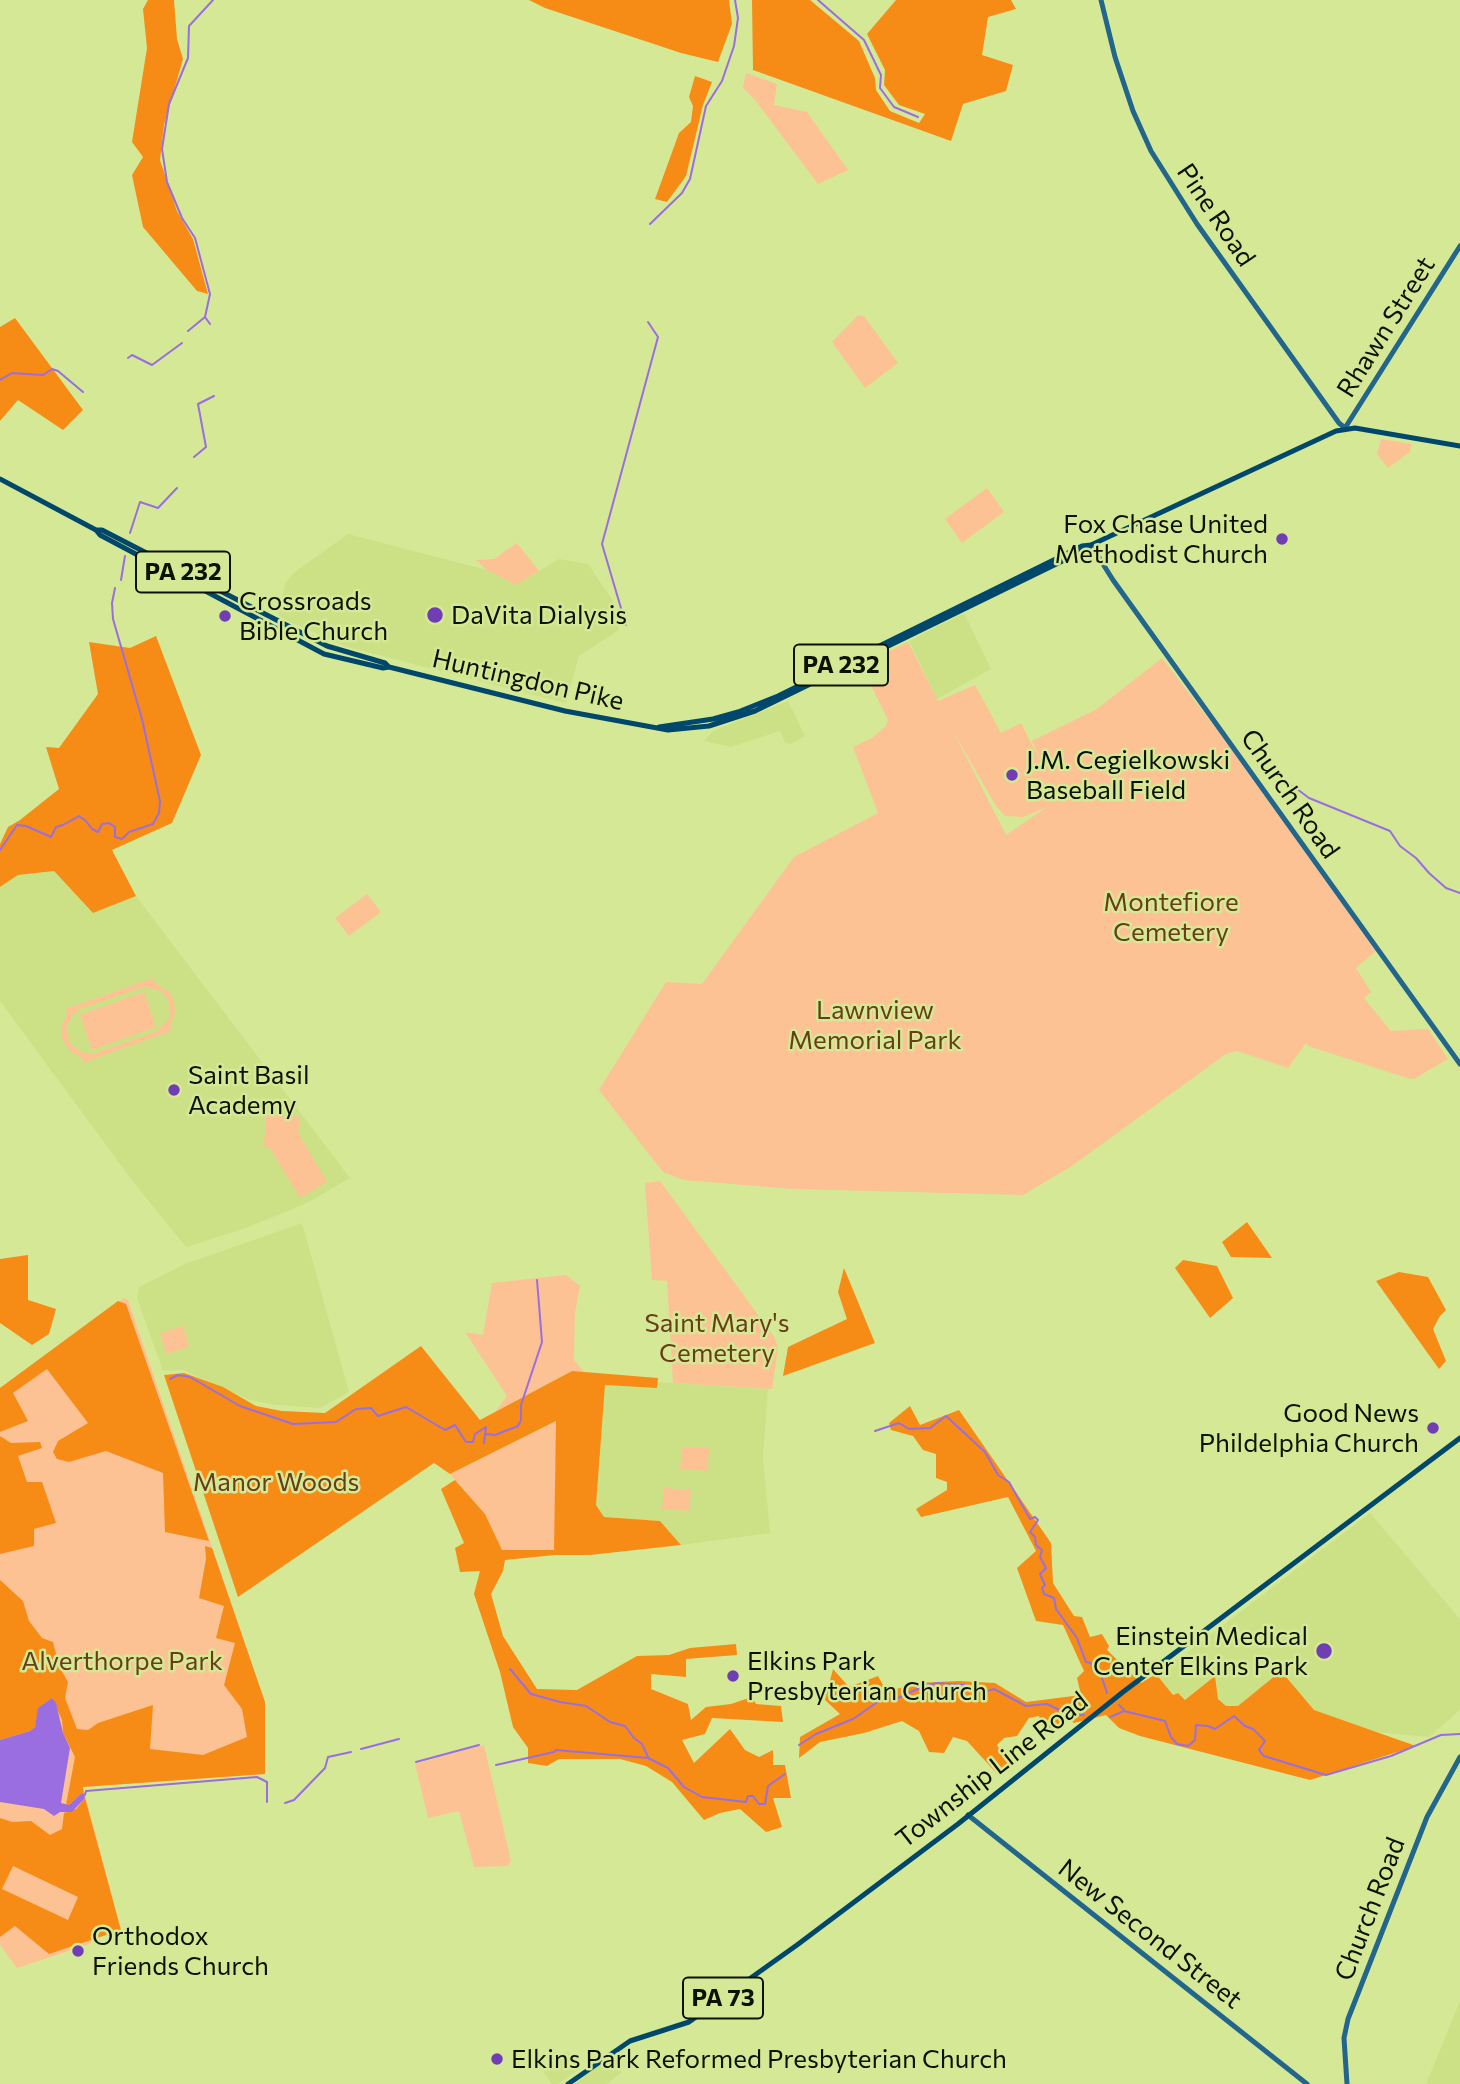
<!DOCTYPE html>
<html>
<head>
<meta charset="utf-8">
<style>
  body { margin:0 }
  canvas { display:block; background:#d5e896 }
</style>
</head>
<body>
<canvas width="1460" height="2084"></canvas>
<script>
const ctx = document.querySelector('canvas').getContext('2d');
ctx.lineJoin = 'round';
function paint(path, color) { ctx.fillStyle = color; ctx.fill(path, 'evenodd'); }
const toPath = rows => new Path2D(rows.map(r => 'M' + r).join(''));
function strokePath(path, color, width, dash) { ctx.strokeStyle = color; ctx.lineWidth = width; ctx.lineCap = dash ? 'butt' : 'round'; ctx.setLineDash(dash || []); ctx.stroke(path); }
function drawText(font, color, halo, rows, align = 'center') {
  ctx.font = font + ' Commissioner,sans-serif'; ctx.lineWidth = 5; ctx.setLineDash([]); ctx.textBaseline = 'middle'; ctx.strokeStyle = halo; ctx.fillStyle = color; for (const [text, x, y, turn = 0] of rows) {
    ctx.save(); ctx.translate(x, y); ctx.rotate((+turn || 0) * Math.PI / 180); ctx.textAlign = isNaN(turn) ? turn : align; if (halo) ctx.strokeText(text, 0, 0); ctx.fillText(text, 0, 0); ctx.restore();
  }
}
paint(toPath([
  [348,534,487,570,516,585,559,559,588,564,613,601,619,630,579,656,566,703,347,647,281,618,278,614,286,582,296,571],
  [962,614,965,615,991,669,937,699,909,641],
  [788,701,805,736,791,744,785,743,780,731,731,747,704,741,713,731],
  [54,871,93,913,136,896,350,1178,307,1203,246,1228,186,1247,134,1183,0,1001,0,887,18,875],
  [302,1223,349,1392,320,1408,276,1405,250,1400,183,1370,163,1371,137,1298,139,1287,185,1264],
  [657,1382,768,1389,763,1457,770,1533,681,1545,660,1521,604,1517,596,1505,605,1385,656,1387],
  [1370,1513,1460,1619,1460,1710,1429,1737,1364,1731,1176,1702,1147,1683],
  [1460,2001,1460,2084,1426,2084],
  [568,2051,581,2068,558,2084,552,2084,543,2072],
  [611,2057,622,2072,607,2084,574,2084]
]), '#cce186');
paint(toPath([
  [746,73,777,84,774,105,807,112,848,170,818,184,755,100,743,88],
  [858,315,864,316,898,363,865,388,832,342],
  [1381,439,1411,444,1410,452,1388,468,1377,454],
  [987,488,1004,512,962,543,945,519],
  [517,543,539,571,516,585,487,570,476,560,494,559],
  [908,642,938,701,975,685,1001,733,1021,723,1046,772,1032,741,1097,709,1162,658,1218,731,1376,951,1356,968,1371,992,1364,998,1391,1031,1428,1029,1448,1059,1414,1079,1407,1078,1308,1046,1306,1043,1288,1068,1237,1051,1226,1054,1072,1166,1023,1195,792,1189,684,1180,663,1172,599,1090,666,982,702,984,794,857,878,813,853,747,872,738,886,726,888,720,861,665],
  [953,731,996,806,1005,816,1023,817,1047,807,1006,835],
  [367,894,381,912,349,936,335,918],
  [153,978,155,983,170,993,174,1001,175,1011,170,1026,171,1031,83,1063,82,1058,70,1051,62,1038,62,1025,67,1014,66,1009],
  [144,987,161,991,169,1001,170,1017,158,1031,93,1054,81,1052,70,1043,66,1027,73,1015,78,1010],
  [144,992,156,1027,92,1050,80,1015],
  [271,1113,300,1117,298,1133,327,1182,300,1198,270,1148,264,1146,266,1116],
  [660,1181,775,1338,778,1348,772,1389,673,1383,667,1281,652,1280,645,1183],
  [566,1275,580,1286,575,1313,574,1360,584,1372,572,1371,495,1412,507,1396,465,1332,483,1335,492,1283],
  [124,1298,128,1300,265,1702,265,1774,83,1787,121,1930,92,1940,90,1944,17,1968,0,1945,0,1388],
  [183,1326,189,1347,166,1354,160,1333],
  [557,1421,555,1550,502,1551,485,1514,450,1474],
  [682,1447,709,1448,708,1471,680,1469],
  [664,1488,691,1490,689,1511,662,1509],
  [484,1745,511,1861,508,1866,474,1867,459,1811,428,1818,415,1764]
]), '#fdc293');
paint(toPath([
  [148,0,174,0,177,39,183,59,164,125,160,160,177,211,193,239,208,294,197,291,143,227,132,175,143,157,132,142,147,48,143,9],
  [529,0,729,0,732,24,718,62,681,53,545,8],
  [752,0,810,0,859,41,875,78,876,90,890,111,919,123,925,114,899,105,884,85,885,70,867,34,896,0,1011,0,1016,9,988,17,982,55,1013,65,1006,91,963,104,951,141,753,70],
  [695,76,712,82,703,105,686,176,667,202,655,199,679,133,691,122,693,106,689,97],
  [15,318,83,410,63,430,18,400,0,421,0,327],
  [156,636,201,755,172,823,112,850,136,896,93,913,54,871,18,875,0,887,0,844,8,827,20,820,59,789,46,747,59,748,98,694,89,642,130,648],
  [1247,1222,1272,1258,1231,1257,1222,1242],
  [28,1255,28,1300,56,1309,49,1334,32,1345,0,1323,0,1259],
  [1183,1260,1217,1266,1233,1298,1210,1318,1175,1268],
  [844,1268,875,1343,783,1376,788,1347,847,1319,838,1292],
  [1399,1272,1428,1277,1446,1310,1440,1316,1433,1329,1446,1361,1439,1369,1376,1281],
  [118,1301,126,1304,209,1541,165,1532,163,1473,106,1451,69,1462,57,1459,53,1452,58,1441,88,1423,47,1369,13,1393,28,1421,0,1432,0,1388],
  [421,1346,480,1420,572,1371,658,1378,657,1388,605,1385,596,1505,604,1517,660,1521,681,1545,590,1555,555,1555,505,1560,503,1571,491,1594,503,1636,537,1689,577,1690,637,1656,669,1655,690,1648,736,1644,737,1655,686,1659,686,1677,651,1674,651,1689,688,1704,691,1720,706,1707,731,1704,752,1697,756,1704,781,1706,783,1722,712,1718,705,1734,682,1740,694,1763,730,1729,745,1750,759,1757,773,1750,773,1765,785,1765,791,1798,773,1798,782,1827,766,1832,740,1809,720,1813,704,1820,672,1782,646,1766,620,1759,559,1759,547,1766,528,1763,528,1748,513,1727,500,1672,474,1594,480,1571,460,1572,455,1548,464,1543,441,1489,455,1480,485,1514,502,1550,554,1550,556,1421,450,1474,434,1463,238,1597,164,1375,184,1373,223,1387,256,1406,282,1411,325,1413],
  [910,1406,920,1425,959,1410,1051,1543,1053,1583,1074,1616,1082,1617,1090,1637,1102,1634,1109,1646,1107,1650,1141,1683,1156,1674,1173,1695,1178,1693,1185,1700,1215,1676,1218,1699,1226,1706,1238,1706,1281,1671,1314,1710,1416,1746,1310,1780,1140,1736,1119,1728,1106,1715,1074,1723,1061,1715,1059,1727,1051,1730,1042,1726,1039,1716,1029,1718,1017,1736,1004,1738,997,1745,1010,1765,999,1776,967,1741,953,1737,944,1753,929,1752,919,1731,902,1721,864,1733,820,1742,799,1758,800,1737,840,1714,825,1700,833,1669,849,1687,878,1676,887,1692,916,1683,958,1681,995,1683,1026,1702,1081,1695,1077,1678,1084,1671,1063,1625,1036,1621,1017,1568,1036,1551,1008,1497,921,1517,916,1509,947,1490,947,1482,936,1478,936,1454,923,1450,913,1436,891,1430,889,1423],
  [0,1436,11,1443,40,1442,42,1448,18,1456,27,1482,42,1482,56,1523,34,1529,34,1546,0,1554],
  [205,1546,212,1548,265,1702,265,1774,83,1787,84,1794,81,1794,69,1805,66,1805,75,1757,63,1733,62,1720,52,1698,39,1708,35,1727,30,1731,0,1740,0,1580,23,1601,29,1621,42,1638,53,1642,59,1666,68,1682,65,1698,77,1729,88,1730,98,1723,153,1705,150,1749,203,1755,247,1737,242,1709,224,1685,235,1643,216,1638,224,1606,199,1598,206,1559],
  [85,1798,121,1930,49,1954,15,1926,0,1937,0,1818,12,1822,31,1821,50,1835,62,1829,64,1813,76,1809],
  [13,1866,78,1897,68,1920,2,1889]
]), '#f68c16');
paint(toPath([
  [52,1698,56,1703,63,1733,70,1748,61,1803,69,1805,81,1794,84,1794,85,1798,72,1812,60,1812,54,1816,44,1809,0,1802,0,1740,30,1731,35,1727,38,1708]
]), '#9a6ee0');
strokePath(toPath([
  [818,0,864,40,881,75,880,88,894,107,918,117],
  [650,224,682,193,690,179,706,106,722,81,734,46,738,18,735,0],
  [205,317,210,324],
  [188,331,205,317,210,294,195,238,182,218,167,182,162,149,169,104,188,58,189,26,213,0],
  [128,358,132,355,152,365,182,343],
  [0,380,12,373,43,375,52,369,58,371,83,392],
  [194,457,206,447,198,404,214,396],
  [130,533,140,502,158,508,177,488],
  [121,580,125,556],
  [626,625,602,544,658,337,648,322],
  [1289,788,1293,786,1309,798,1390,831,1400,846,1416,858,1429,873,1446,888,1460,893],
  [0,850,17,825,26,826,51,837,56,827,63,825,79,816,86,821,92,829,98,832,102,824,109,823,115,827,115,837,122,839,129,832,153,824,159,813,160,801,142,719,113,619,112,603,115,588],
  [170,1379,178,1375,190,1377,240,1406,293,1424,336,1422,356,1409,371,1408,378,1416,406,1407,445,1430,455,1425,466,1442,473,1442,475,1434,486,1427,484,1443],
  [875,1431,899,1423,909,1429,930,1428,946,1416,985,1452,998,1475,1009,1482,1030,1519,1035,1517,1038,1520,1030,1532,1035,1537,1036,1545,1042,1550,1040,1557,1046,1568,1040,1574,1045,1585,1042,1588,1044,1594,1054,1598,1056,1609,1077,1638,1086,1662,1091,1663,1093,1670,1101,1675,1107,1693],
  [485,1434,495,1435,518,1426,521,1420,521,1405,542,1342,537,1280],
  [510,1669,531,1694,560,1702,586,1706,610,1722,625,1726,634,1738,642,1744,648,1757],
  [1119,1705,1124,1710],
  [1110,1717,1124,1711,1165,1721,1171,1737,1177,1744,1188,1746,1195,1740,1196,1725,1208,1726,1215,1729,1234,1716,1245,1726,1253,1729,1265,1741,1259,1750,1264,1756,1326,1775,1391,1756,1441,1735,1460,1734],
  [799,1745,816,1734,853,1719,879,1701,898,1698,926,1685,937,1683,965,1685,987,1691,994,1689,1026,1706,1047,1704,1068,1714,1084,1715],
  [361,1749,399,1739],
  [416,1762,479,1745],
  [496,1765,554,1752,556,1750,648,1758,668,1768,684,1787,702,1797,746,1802,748,1796,753,1796,759,1804,765,1804,768,1786,785,1774],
  [85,1795,86,1791,257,1777,267,1782,267,1802],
  [285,1803,294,1800,325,1768,328,1757,351,1752]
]), '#9a6ee0', 2);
strokePath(toPath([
  [1101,0,1115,57,1133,111,1151,151,1197,224,1339,423,1345,428,1460,246],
  [1091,545,1113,580,1460,1064],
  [968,1815,1307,2084],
  [1347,2084,1344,2038,1348,2019,1427,1817,1460,1757]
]), '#22658d', 5);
strokePath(toPath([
  [0,479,96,530,100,535,324,654,383,668,389,667,565,711,668,730,709,726,755,711,1083,551,1091,545],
  [96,530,102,530,327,646,385,663,389,667],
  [659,727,713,719,738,712,778,696,1082,546,1091,545,1121,531,1336,431,1355,428,1460,446],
  [568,2084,630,2041,689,2022,797,1945,958,1824,1123,1692,1460,1438]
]), '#00486b', 5);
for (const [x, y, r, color] of [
  [1282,539,7,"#713db4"],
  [435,615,9,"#713db4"],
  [225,616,7,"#713db4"],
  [1012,775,7,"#713db4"],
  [174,1090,7,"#713db4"],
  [1433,1428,7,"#713db4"],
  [1324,1651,9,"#713db4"],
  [733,1676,7,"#713db4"],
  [78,1951,7,"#713db4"],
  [497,2059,7,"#713db4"]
]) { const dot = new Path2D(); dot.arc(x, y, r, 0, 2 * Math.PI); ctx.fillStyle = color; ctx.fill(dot); strokePath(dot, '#d5e896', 2.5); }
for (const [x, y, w] of [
  [183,572,94],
  [841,665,94],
  [723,1998,80]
]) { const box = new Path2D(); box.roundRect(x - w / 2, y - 20.5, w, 41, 5); ctx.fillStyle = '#d5e896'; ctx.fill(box); strokePath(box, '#0d1200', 2); }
drawText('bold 24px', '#0d1200', null, [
  ["PA 232",183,572],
  ["PA 232",841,665],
  ["PA 73",723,1998]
]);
drawText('26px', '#0d1200', '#d5e896', [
  ["Pine Road",1216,215,56],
  ["Rhawn Street",1386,327,-58],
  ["Huntingdon Pike",528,680,13],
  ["Church Road",1290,794,55],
  ["Township Line Road",992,1770,-38],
  ["Church Road",1370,1909,-69],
  ["New Second Street",1150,1934,38]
]);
drawText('26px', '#0d1200', '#d5e896', [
  ["Fox Chase United",1268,524,"right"],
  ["Methodist Church",1268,554,"right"],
  ["Crossroads",239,601],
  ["Bible Church",239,631],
  ["DaVita Dialysis",451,615],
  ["J.M. Cegielkowski",1026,760],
  ["Baseball Field",1026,790],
  ["Saint Basil",188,1075],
  ["Academy",188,1105],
  ["Good News",1419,1413,"right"],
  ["Phildelphia Church",1419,1443,"right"],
  ["Einstein Medical",1308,1636,"right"],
  ["Center Elkins Park",1308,1666,"right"],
  ["Elkins Park",747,1661],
  ["Presbyterian Church",747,1691],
  ["Orthodox",92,1936],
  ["Friends Church",92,1966],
  ["Elkins Park Reformed Presbyterian Church",511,2059]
], 'left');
drawText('26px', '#693e17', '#d5e896', [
  ["Montefiore",1171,902],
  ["Cemetery",1171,932],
  ["Lawnview",875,1010],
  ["Memorial Park",875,1040],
  ["Saint Mary's",717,1323],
  ["Cemetery",717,1353],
  ["Manor Woods",276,1482],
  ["Alverthorpe Park",122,1661]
]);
</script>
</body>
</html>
